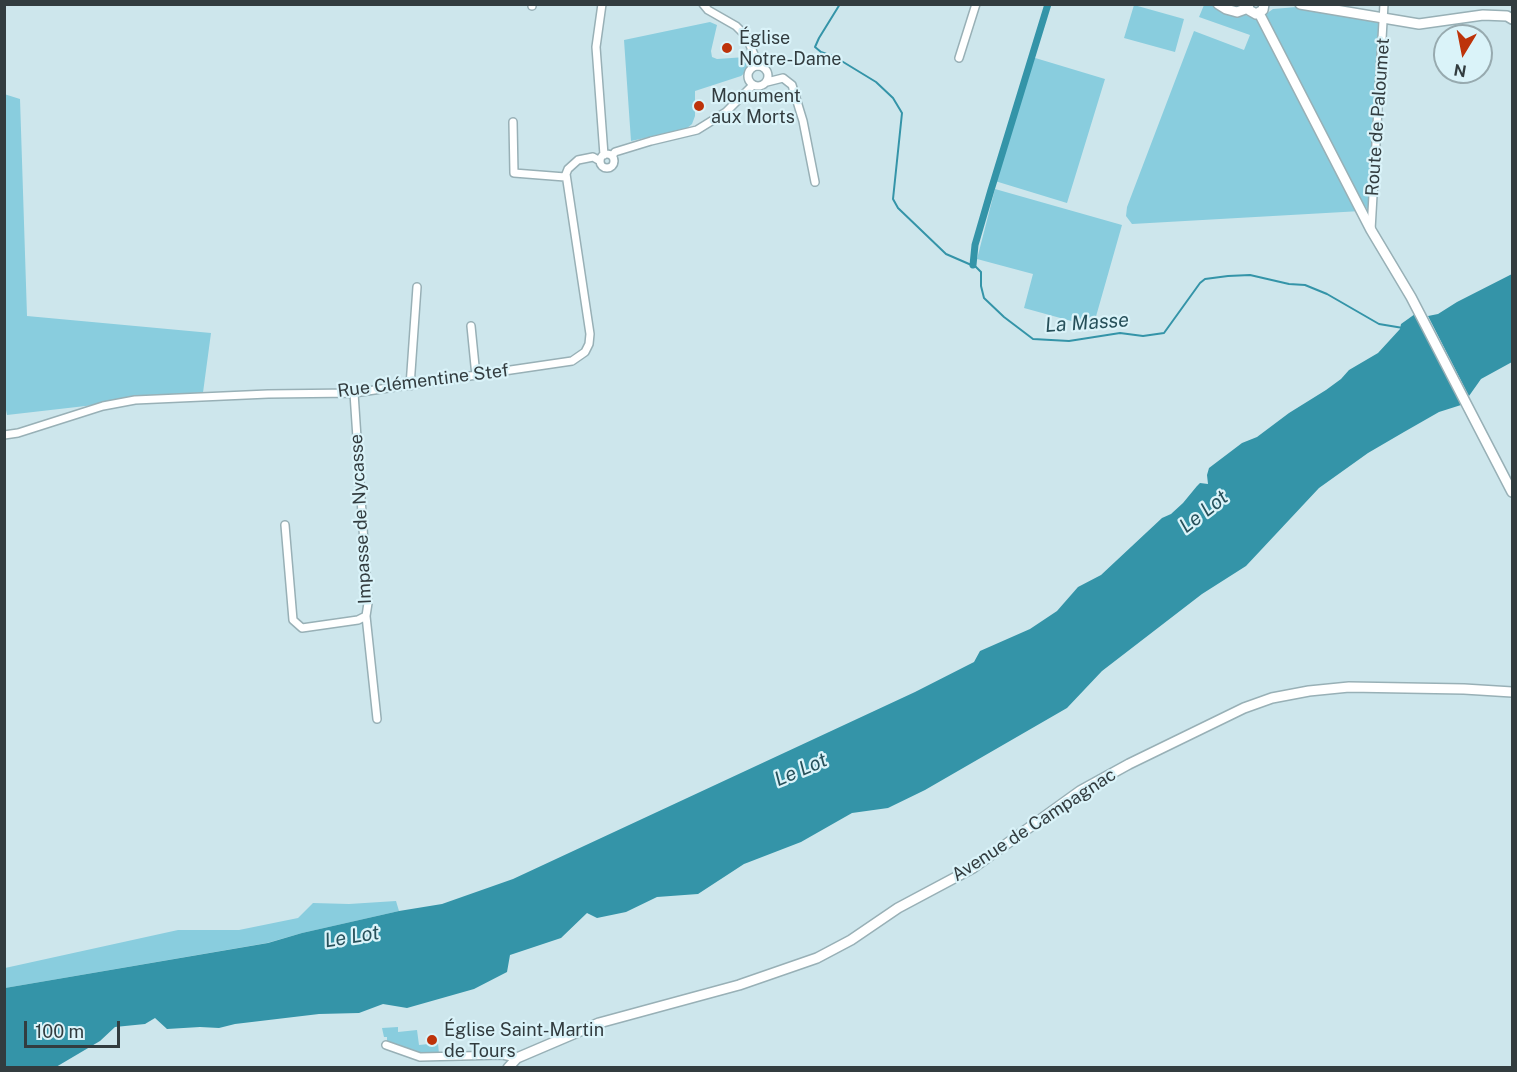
<!DOCTYPE html>
<html>
<head>
<meta charset="utf-8">
<style>
  body { margin:0 }
  #map { position:relative; width:1517px; height:1072px; overflow:hidden; background:#cde6ec; font-family:"Public Sans",sans-serif }
  canvas { display:block }
  .frame { position:absolute; inset:0; border:6px solid #323c3f; pointer-events:none }
  .north { position:absolute; left:1433px; top:24px; width:60px; height:60px; box-sizing:border-box; background:#daf3f9; border:2px solid #97aaaf; border-radius:50%; rotate:190deg; font-size:16px; font-weight:700; line-height:24px; text-align:center; color:#323c3f }
  .north::after { content:''; display:block; margin:auto; width:21px; height:27px; background:#bd330a; clip-path:polygon(50% 0,100% 100%,50% 72%,0 100%) }
  .scale { position:absolute; left:24px; top:1021px; width:96px; height:27px; box-sizing:border-box; border:3px solid #323c3f; border-top:0; padding-left:8px; font-size:18px; line-height:21px; white-space:nowrap; color:#323c3f; -webkit-text-stroke:4px #daf3f9; paint-order:stroke }
</style>
</head>
<body>
<div id="map">
<canvas width="1517" height="1072"></canvas>
<div class="frame"></div>
<div class="north">N</div>
<div class="scale">100 m</div>
</div>
<script>
const ctx = document.querySelector('canvas').getContext('2d');
ctx.lineJoin = 'round';
function paint(path, color) { ctx.fillStyle = color; ctx.fill(path, 'evenodd'); }
const toPath = rows => new Path2D(rows.map(r => 'M' + r).join(''));
function strokePath(path, color, width, dash) { ctx.strokeStyle = color; ctx.lineWidth = width; ctx.lineCap = dash ? 'butt' : 'round'; ctx.setLineDash(dash || []); ctx.stroke(path); }
function drawText(font, color, halo, rows, align = 'center') {
  ctx.font = font + ' "Public Sans",sans-serif'; ctx.lineWidth = 4.5; ctx.setLineDash([]); ctx.textBaseline = 'middle'; ctx.strokeStyle = halo; ctx.fillStyle = color; for (const [text, x, y, turn = 0] of rows) {
    ctx.save(); ctx.translate(x, y); ctx.rotate((+turn || 0) * Math.PI / 180); ctx.textAlign = isNaN(turn) ? turn : align; if (halo) ctx.strokeText(text, 0, 0); ctx.fillText(text, 0, 0); ctx.restore();
  }
}
paint(toPath([
  [1134,5,1184,19,1175,52,1124,38],
  [1204,5,1218,5,1262,21,1361,211,1132,224,1126,216,1127,207,1194,31,1244,50,1250,35,1199,17],
  [1297,7,1380,23,1368,211,1340,163,1266,21,1266,14,1273,9],
  [710,22,717,25,711,51,712,57,717,59,746,57,747,71,741,76,695,91,695,116,692,124,686,129,631,141,624,40],
  [1032,57,1105,79,1067,203,995,181],
  [4,94,20,99,27,316,211,333,202,400,129,401,7,415,4,401],
  [995,189,1122,225,1093,327,1024,308,1033,274,977,259],
  [396,901,399,911,302,933,267,943,5,988,5,968,178,930,239,930,298,918,313,903,349,904],
  [398,1027,398,1032,417,1030,419,1045,438,1043,439,1054,419,1055,387,1041,387,1037,384,1037,382,1028]
]), '#89cdde');
paint(toPath([
  [1512,274,1512,362,1481,379,1469,396,1428,316,1438,314,1457,302],
  [1415,314,1461,405,1439,412,1404,432,1368,453,1319,488,1246,566,1202,594,1102,671,1067,708,925,790,888,808,852,813,801,842,744,864,698,894,657,897,626,912,597,918,587,913,561,938,510,955,507,972,474,989,407,1008,383,1004,359,1013,319,1014,235,1024,219,1028,200,1027,167,1029,155,1018,145,1024,115,1027,100,1041,56,1067,5,1068,5,988,268,943,302,933,399,911,442,904,513,879,915,692,974,662,980,651,1030,629,1057,611,1078,587,1101,575,1162,518,1171,514,1183,503,1197,486,1200,483,1208,484,1207,475,1209,468,1242,443,1257,437,1289,413,1326,390,1341,379,1349,370,1378,353,1400,329,1401,324]
]), '#3494a8');
strokePath(toPath([
  [840,4,819,38,815,47,821,52,835,57,876,82,893,98,902,113,893,199,898,208,946,254,976,267,981,272,981,286,984,298,1004,317,1033,339,1069,341,1120,333,1143,336,1164,333,1200,283,1205,279,1228,276,1250,275,1289,284,1305,285,1327,294,1379,324,1403,328]
]), '#3494a8', 2);
strokePath(toPath([
  [973,265,975,245,991,190,1048,4]
]), '#3494a8', 7);
const street = toPath([
  [532,4,532,6],
  [602,4,596,47,604,155],
  [703,4,708,10,736,26,746,36,759,66],
  [959,58,976,4],
  '748 76a10 10 0 1 1 20 0a10 10 0 1 1-20 0Z',
  [767,82,783,78,792,85,803,121,815,182],
  [513,122,514,173,565,177],
  '600 161a7 7 0 1 1 14 0a7 7 0 1 1-14 0Z',
  [612,156,615,152,651,141,697,130,726,112,753,85],
  [1371,230,1384,4],
  [471,326,476,376],
  [410,386,417,287],
  [4,435,18,433,103,406,135,400,268,394,354,393,572,361,585,352,589,344,590,334,566,174,568,169,578,160,593,157,600,161],
  [285,525,293,620,302,628,358,620,366,616,368,603,354,393],
  [366,616,377,719],
  [386,1045,420,1057,502,1055,517,1058]
]);
const secondary = toPath([
  [1218,4,1226,9,1237,12,1248,8],
  [1248,4,1249,10,1256,14,1263,10,1264,4],
  [1300,4,1419,24,1483,15,1507,16,1512,19],
  [1259,13,1371,230,1411,297,1512,492],
  [508,1068,517,1058,599,1023,739,985,817,958,851,940,898,908,973,868,1080,791,1129,764,1244,708,1272,698,1309,691,1349,687,1464,689,1512,692]
]);
strokePath(street, '#98b0b6', 10);
strokePath(secondary, '#98b0b6', 12);
strokePath(street, '#fff', 7);
strokePath(secondary, '#fff', 9);
for (const [x, y, r, color] of [
  [727,48,6,"#bd330a"],
  [699,106,6,"#bd330a"],
  [432,1040,6,"#bd330a"]
]) { const dot = new Path2D(); dot.arc(x, y, r, 0, 2 * Math.PI); ctx.fillStyle = color; ctx.fill(dot); strokePath(dot, '#daf3f9', 2); }
drawText('18px', '#323c3f', '#daf3f9', [
  ["Église",739,38],
  ["Notre-Dame",739,59],
  ["Monument",711,96],
  ["aux Morts",711,117],
  ["Église Saint-Martin",444,1030],
  ["de Tours",444,1051]
], 'left');
drawText('18px', '#323c3f', '#daf3f9', [
  ["Route de Paloumet",1378,117,-86],
  ["Rue Clémentine Stef",423,381,-7],
  ["Impasse de Nycasse",361,519,-93],
  ["Avenue de Campagnac",1034,825,-33]
]);
drawText('italic 20px', '#27505a', '#daf3f9', [
  ["La Masse",1087,323,-4],
  ["Le Lot",1204,512,-38],
  ["Le Lot",801,770,-23],
  ["Le Lot",352,937,-9]
]);
</script>
</body>
</html>
